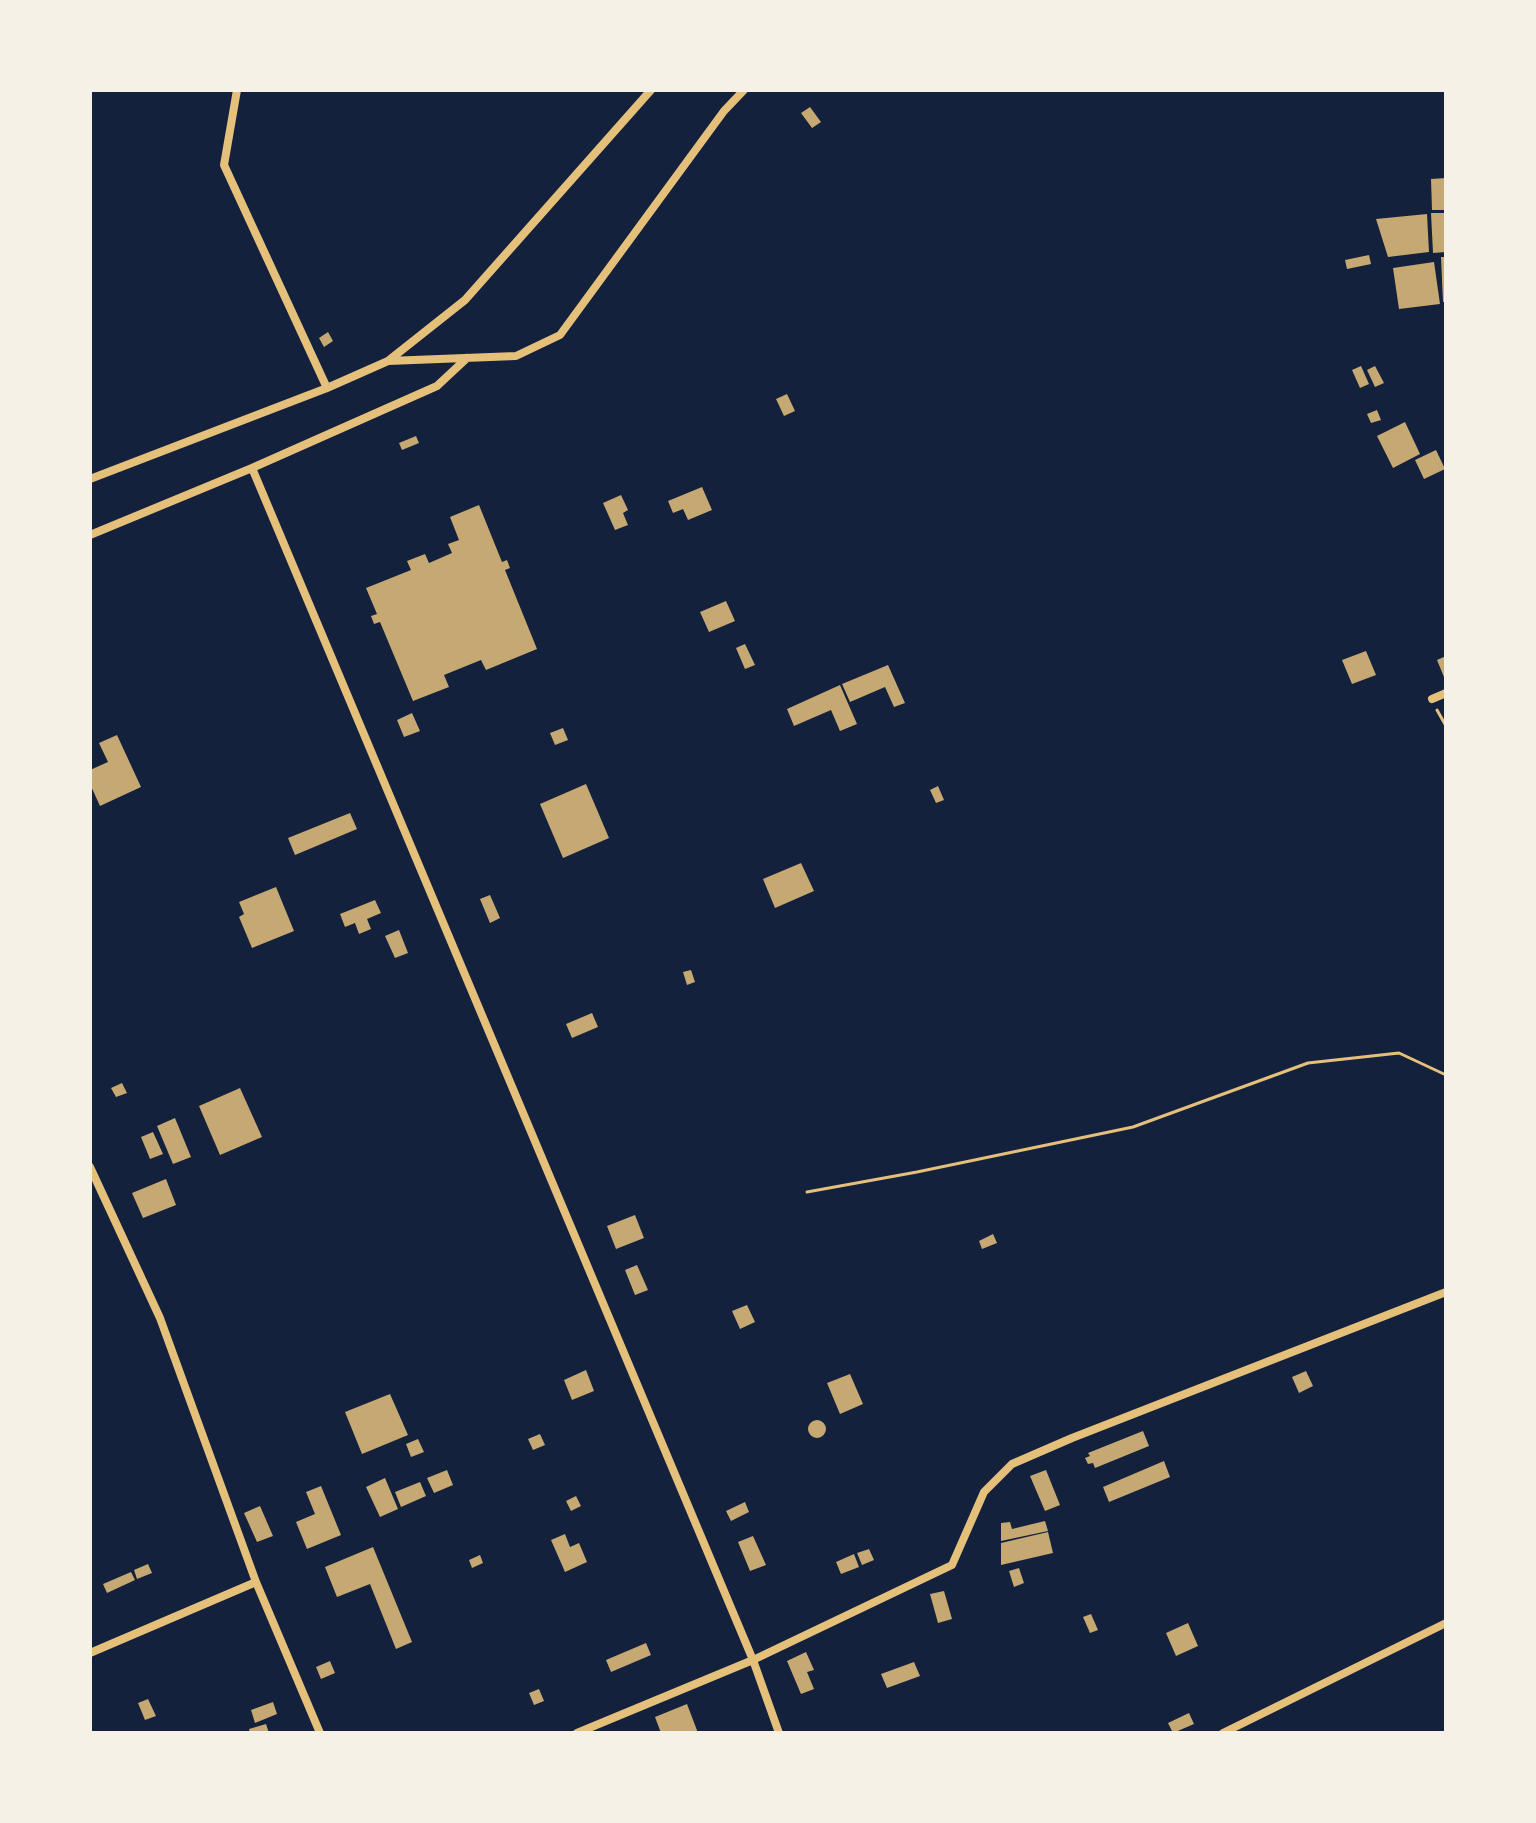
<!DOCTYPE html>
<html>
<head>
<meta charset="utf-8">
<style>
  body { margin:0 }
  #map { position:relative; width:1536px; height:1823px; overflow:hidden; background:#14213d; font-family:"Asap Condensed",sans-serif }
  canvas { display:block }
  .frame { position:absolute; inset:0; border:92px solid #f6f1e7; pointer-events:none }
</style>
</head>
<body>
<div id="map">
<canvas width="1536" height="1823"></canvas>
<div class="frame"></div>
</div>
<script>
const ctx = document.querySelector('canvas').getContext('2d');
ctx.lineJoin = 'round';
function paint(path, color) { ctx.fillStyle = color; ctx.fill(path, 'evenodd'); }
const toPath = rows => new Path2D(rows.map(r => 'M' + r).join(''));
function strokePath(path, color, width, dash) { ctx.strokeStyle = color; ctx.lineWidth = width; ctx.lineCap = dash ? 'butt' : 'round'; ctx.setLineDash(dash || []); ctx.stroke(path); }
paint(toPath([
  [810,107,821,122,812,128,801,113],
  [1446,178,1446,210,1432,210,1431,179],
  [1431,213,1446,213,1446,252,1433,253],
  [1427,214,1429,252,1388,257,1376,219],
  [1369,255,1371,264,1347,269,1345,260],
  [1441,257,1446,257,1446,302,1443,302],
  [1434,262,1440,304,1399,309,1393,268],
  [328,332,333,341,324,347,319,338],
  [1361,366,1369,384,1360,388,1352,370],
  [1375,366,1384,383,1375,387,1367,370],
  [787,394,795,411,784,416,776,399],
  [1377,410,1381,420,1371,423,1367,414],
  [1405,422,1420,454,1393,468,1377,436],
  [416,436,419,443,402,450,399,443],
  [1436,450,1445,469,1424,479,1415,460],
  [702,487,712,510,688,520,683,509,673,513,668,501],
  [621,495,628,510,623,513,628,525,615,530,603,503],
  [479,505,502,562,507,560,510,568,505,570,537,649,486,670,481,660,444,675,449,687,413,701,380,622,374,624,371,616,377,614,366,588,411,570,407,561,425,554,429,563,452,553,448,544,459,540,450,517],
  [726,601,735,621,709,632,700,612],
  [745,644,755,665,745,669,736,648],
  [1366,651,1376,675,1352,684,1342,660],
  [1446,656,1446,682,1437,660],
  [888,665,905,703,894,707,885,687,850,702,842,684],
  [840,685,857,724,840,731,831,710,794,726,787,709],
  [412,713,420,731,404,737,397,720],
  [563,728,568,740,555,745,550,733],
  [117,735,141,787,100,806,90,784,90,770,108,762,99,743],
  [586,784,609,838,563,858,540,804],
  [938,786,944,800,936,803,930,790],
  [350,813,357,829,295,855,288,838],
  [801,863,814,891,775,908,763,879],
  [276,887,294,931,252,948,239,917,244,914,239,902],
  [490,895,500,918,490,923,480,899],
  [375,900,381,913,367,919,371,929,359,934,355,923,345,927,340,914],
  [399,930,408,953,395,958,385,936],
  [691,970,695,982,687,985,683,972],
  [592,1013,598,1027,572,1038,566,1024],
  [122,1083,127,1093,116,1097,111,1088],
  [240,1088,262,1137,220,1155,199,1106],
  [175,1118,191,1157,173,1164,157,1126],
  [153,1132,163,1154,150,1159,141,1137],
  [166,1179,176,1205,143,1218,132,1193],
  [635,1215,644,1238,616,1249,607,1226],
  [993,1234,997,1243,982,1249,979,1241],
  [637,1265,648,1290,635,1295,625,1270],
  [747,1305,755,1322,740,1329,732,1311],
  [586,1370,594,1391,572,1400,564,1380],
  [1306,1371,1313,1386,1299,1393,1292,1377],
  [850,1374,863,1404,840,1414,827,1383],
  [390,1394,408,1435,362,1454,345,1412],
  '808 1429a9 9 0 1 1 18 0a9 9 0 1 1-18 0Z',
  [1143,1431,1149,1446,1095,1468,1093,1463,1088,1464,1085,1458,1090,1456,1088,1453],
  [540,1434,545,1445,533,1450,528,1439],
  [418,1439,424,1452,411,1457,406,1444],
  [1164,1461,1170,1477,1109,1502,1103,1487],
  [447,1470,453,1485,434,1493,427,1478],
  [1046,1470,1060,1505,1045,1511,1030,1476],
  [385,1478,398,1509,380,1517,366,1487],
  [420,1482,426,1496,401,1507,395,1492],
  [321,1486,341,1535,307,1549,296,1522,315,1514,306,1492],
  [576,1496,581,1506,571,1511,566,1501],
  [745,1502,749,1512,731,1521,726,1511],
  [260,1506,273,1536,257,1542,244,1513],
  [1045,1521,1048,1531,1001,1541,1001,1523,1010,1522,1012,1529],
  [1048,1532,1053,1553,1001,1565,1001,1543],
  [565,1534,570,1547,579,1543,587,1562,565,1572,551,1540],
  [753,1536,766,1565,750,1571,738,1542],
  [373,1547,412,1642,396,1649,370,1584,337,1597,325,1567],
  [869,1549,874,1560,862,1565,857,1553],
  [854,1554,859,1567,841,1574,836,1562],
  [480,1555,483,1563,472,1568,469,1560],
  [148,1564,152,1573,137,1579,134,1570],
  [1019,1568,1024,1583,1014,1587,1009,1571],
  [131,1572,135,1580,107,1593,103,1584],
  [944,1591,952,1619,938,1623,930,1594],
  [1091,1614,1098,1630,1090,1633,1083,1617],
  [1188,1623,1198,1646,1176,1656,1166,1633],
  [646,1643,651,1655,611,1672,606,1660],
  [806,1652,814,1670,807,1672,814,1689,801,1694,787,1661],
  [330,1661,335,1673,321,1679,316,1667],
  [914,1662,920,1676,887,1688,881,1674],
  [539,1689,544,1701,534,1705,529,1693],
  [148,1699,156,1716,145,1720,138,1703],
  [273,1702,277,1714,255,1723,251,1710],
  [687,1704,698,1733,661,1733,655,1717],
  [1189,1713,1194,1724,1173,1733,1168,1723],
  [266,1724,269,1733,250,1733,249,1729]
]), '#c6a872');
strokePath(toPath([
  [1437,710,1446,726],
  [807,1192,917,1172,1133,1127,1308,1063,1399,1053,1446,1075]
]), '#e5c07b', 3);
strokePath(toPath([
  [237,90,224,165,327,388],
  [388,361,516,356,560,335,724,111,744,90],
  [252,468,753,1660,779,1733],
  [90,479,327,388,388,361,465,300,651,90],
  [90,535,252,468,437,386,467,358],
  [1432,699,1446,693],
  [90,1167,160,1318,256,1582,320,1733],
  [90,1653,256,1582],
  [577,1733,753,1660,952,1565,984,1492,1012,1464,1072,1438,1446,1292],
  [1223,1733,1446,1623]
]), '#e5c07b', 8);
</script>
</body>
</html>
